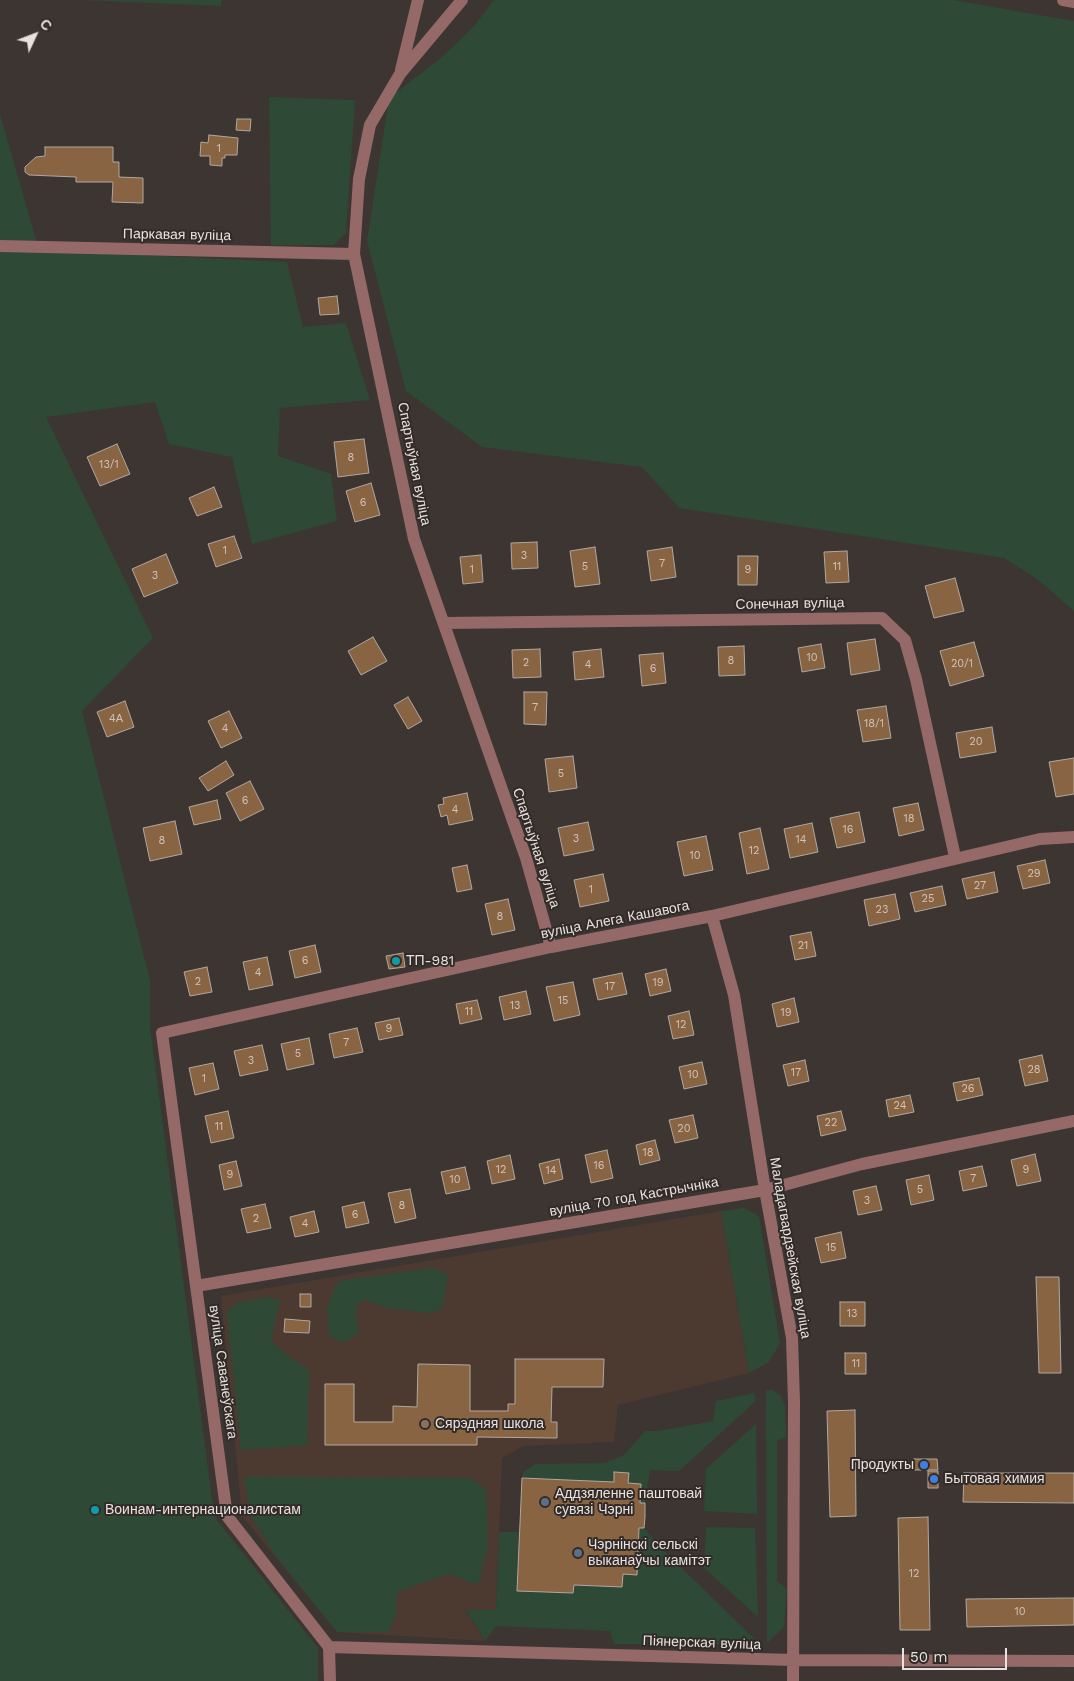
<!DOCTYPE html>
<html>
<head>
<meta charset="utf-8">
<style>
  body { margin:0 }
  #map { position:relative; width:1074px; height:1681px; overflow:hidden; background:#3d3531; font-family:"Work Sans",sans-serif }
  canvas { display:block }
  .north { position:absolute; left:10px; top:10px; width:50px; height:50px; -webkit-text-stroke:4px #322b27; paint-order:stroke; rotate:47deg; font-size:14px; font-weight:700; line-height:20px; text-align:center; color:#e7e2e0 }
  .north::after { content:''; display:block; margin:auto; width:18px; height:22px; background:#e7e2e0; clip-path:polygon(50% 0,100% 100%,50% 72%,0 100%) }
  .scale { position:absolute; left:902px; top:1648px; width:105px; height:22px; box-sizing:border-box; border:2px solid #e7e2e0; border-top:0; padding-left:6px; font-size:15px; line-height:18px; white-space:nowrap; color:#e7e2e0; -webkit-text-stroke:4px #322b27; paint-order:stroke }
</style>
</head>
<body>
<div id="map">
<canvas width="1074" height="1681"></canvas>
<div class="north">С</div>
<div class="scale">50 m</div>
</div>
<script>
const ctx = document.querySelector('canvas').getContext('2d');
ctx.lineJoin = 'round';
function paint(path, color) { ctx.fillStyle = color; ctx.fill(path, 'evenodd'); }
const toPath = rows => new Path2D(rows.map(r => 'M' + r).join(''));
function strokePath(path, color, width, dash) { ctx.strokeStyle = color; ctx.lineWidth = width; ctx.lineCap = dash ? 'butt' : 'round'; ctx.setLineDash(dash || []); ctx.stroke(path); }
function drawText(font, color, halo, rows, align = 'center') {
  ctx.font = font + ' "Work Sans",sans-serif'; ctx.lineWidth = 4; ctx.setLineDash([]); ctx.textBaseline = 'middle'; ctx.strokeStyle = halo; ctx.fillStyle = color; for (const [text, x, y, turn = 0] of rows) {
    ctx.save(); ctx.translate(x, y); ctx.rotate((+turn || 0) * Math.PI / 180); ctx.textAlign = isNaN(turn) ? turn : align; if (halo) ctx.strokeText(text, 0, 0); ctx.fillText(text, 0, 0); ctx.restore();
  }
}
paint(toPath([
  [721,1211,749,1373,618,1405,614,1442,523,1446,502,1458,496,1611,466,1611,485,1641,337,1632,242,1516,221,1296]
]), '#4c3a31');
paint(toPath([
  [80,0,221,0,221,6],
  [494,0,953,0,1074,21,1074,611,1037,579,1004,558,679,508,642,467,482,447,406,391,367,241,389,98,441,58,474,26],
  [269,97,355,100,346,233,334,245,271,245],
  [0,114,39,250,287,262,303,327,346,323,370,400,280,408,278,456,331,474,337,521,252,544,232,457,169,444,155,402,46,417,153,638,82,711,150,980,150,1027,212,1499,217,1520,318,1648,318,1681,0,1681],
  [744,1208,759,1216,780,1343,769,1362,749,1373,721,1211],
  [434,1268,448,1275,442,1309,431,1313,387,1308,366,1300,357,1304,356,1319,359,1331,352,1338,342,1342,329,1336,327,1307,335,1286,344,1280],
  [267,1297,280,1300,271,1341,288,1356,309,1370,307,1445,241,1450,227,1312,237,1303],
  [766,1390,773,1390,780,1395,785,1406,786,1437,777,1441,777,1581,787,1589,784,1627,767,1643],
  [754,1393,756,1401,679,1471,650,1470,645,1503,640,1503,641,1484,628,1483,628,1473,614,1472,614,1482,522,1478,523,1472,536,1464,605,1463,624,1455,645,1431,658,1431,713,1421,716,1401],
  [756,1424,757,1514,704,1511,706,1469],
  [244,1477,471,1478,486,1490,488,1546,478,1585,449,1574,397,1592,396,1615,388,1632,337,1632,275,1555,251,1517],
  [706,1527,755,1528,758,1617,704,1568],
  [639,1528,644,1528,659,1546,761,1645,614,1644,610,1631,496,1626,485,1641,466,1610,496,1610,499,1532,519,1532,517,1590,573,1593,574,1585,622,1587,623,1574,637,1574]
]), '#2e4935');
const building = toPath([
  [237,119,251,119,250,131,236,130,237,119],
  [209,135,238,138,237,155,225,155,225,158,222,158,222,166,210,165,210,156,200,156,201,142,208,143,209,135],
  [45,147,113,147,113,162,119,162,119,177,143,178,143,203,112,202,113,182,76,182,76,177,29,175,25,172,25,167,36,157,45,156,45,147],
  [337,296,339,314,320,315,318,298,337,296],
  [364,439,369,473,338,477,334,442,364,439],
  [117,444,130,474,100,486,87,457,117,444],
  [371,483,380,515,355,522,346,491,371,483],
  [214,487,222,507,197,516,189,498,214,487],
  [234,536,242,558,216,567,208,544,234,536],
  [537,542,538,568,512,569,511,543,537,542],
  [595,547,600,584,575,587,570,551,595,547],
  [672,547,676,577,651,581,647,551,672,547],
  [847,551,849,582,826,583,824,552,847,551],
  [166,554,178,583,144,597,132,569,166,554],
  [481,555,483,582,463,584,460,557,481,555],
  [738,556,758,556,757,585,738,585,738,556],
  [955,578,964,611,934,618,925,586,955,578],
  [373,637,387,661,361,675,348,651,373,637],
  [875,639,880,670,851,675,847,643,875,639],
  [974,642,984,676,950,686,940,651,974,642],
  [821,644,825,668,802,672,798,648,821,644],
  [744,646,745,675,719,676,718,647,744,646],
  [540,649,541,677,513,678,512,650,540,649],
  [601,649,604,677,575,680,573,652,601,649],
  [663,653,666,683,642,686,639,655,663,653],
  [524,692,547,692,546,725,524,724,524,692],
  [408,697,422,721,408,729,394,705,408,697],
  [125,701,134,727,107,737,97,712,125,701],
  [886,706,891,738,863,742,857,710,886,706],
  [229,711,242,738,221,748,208,721,229,711],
  [992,727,996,752,960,758,956,733,992,727],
  [573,756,577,788,549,792,545,759,573,756],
  [1074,758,1074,794,1056,797,1049,762,1074,758],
  [226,761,234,775,208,791,199,778,226,761],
  [250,781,264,809,240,821,226,793,250,781],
  [467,793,473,820,449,825,447,815,441,817,438,805,444,804,443,798,467,793],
  [217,800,221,819,194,825,189,807,217,800],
  [918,803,924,830,899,836,893,808,918,803],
  [859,812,865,842,837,848,830,818,859,812],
  [175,821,182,854,150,861,143,828,175,821],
  [588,822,594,850,564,856,558,828,588,822],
  [812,823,818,852,790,858,784,829,812,823],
  [760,828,769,869,747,874,739,833,760,828],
  [706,836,713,870,684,876,677,842,706,836],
  [1045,860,1050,883,1023,889,1017,866,1045,860],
  [467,865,472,889,457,892,452,868,467,865],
  [994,872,998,892,967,899,962,879,994,872],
  [603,874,609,901,580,907,574,880,603,874],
  [942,886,946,905,915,912,910,893,942,886],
  [895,894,900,919,869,926,864,900,895,894],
  [508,899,515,930,492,935,485,904,508,899],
  [811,932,816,956,795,960,790,936,811,932],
  [315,945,321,972,295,978,289,951,315,945],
  [403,953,405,967,389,969,386,956,403,953],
  [267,957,273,985,249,990,243,962,267,957],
  [207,967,212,992,190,996,184,972,207,967],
  [666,969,671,991,650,996,645,974,666,969],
  [622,973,627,994,598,1000,593,979,622,973],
  [573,982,580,1015,554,1021,546,987,573,982],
  [526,991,531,1014,504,1020,499,997,526,991],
  [794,998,799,1022,777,1027,772,1004,794,998],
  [477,1000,482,1019,460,1024,456,1004,477,1000],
  [689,1011,694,1035,673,1039,668,1016,689,1011],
  [399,1018,403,1035,379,1040,375,1023,399,1018],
  [357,1028,363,1052,334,1058,329,1034,357,1028],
  [309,1038,314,1064,287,1070,281,1044,309,1038],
  [262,1045,268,1070,240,1076,234,1051,262,1045],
  [1042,1055,1048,1081,1025,1086,1019,1060,1042,1055],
  [805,1060,809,1081,788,1086,783,1065,805,1060],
  [702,1062,707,1084,684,1089,679,1067,702,1062],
  [213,1063,219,1089,195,1095,189,1068,213,1063],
  [979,1078,983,1095,957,1101,953,1083,979,1078],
  [910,1095,914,1112,889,1117,886,1100,910,1095],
  [228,1111,234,1138,211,1143,205,1116,228,1111],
  [841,1111,846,1130,821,1136,817,1116,841,1111],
  [693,1115,698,1138,675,1143,669,1120,693,1115],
  [655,1140,660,1160,640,1165,636,1145,655,1140],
  [607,1150,613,1178,591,1183,585,1155,607,1150],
  [1035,1154,1041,1181,1017,1186,1011,1160,1035,1154],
  [510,1155,515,1179,492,1184,487,1161,510,1155],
  [559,1159,563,1179,544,1184,539,1164,559,1159],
  [236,1161,242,1186,224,1190,219,1165,236,1161],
  [982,1166,987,1186,963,1191,959,1171,982,1166],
  [465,1167,470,1189,446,1194,441,1172,465,1167],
  [929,1175,934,1200,911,1205,906,1180,929,1175],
  [876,1186,882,1210,858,1215,853,1191,876,1186],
  [410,1189,416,1218,395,1223,388,1193,410,1189],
  [364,1202,369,1223,346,1228,342,1207,364,1202],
  [265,1204,271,1228,247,1233,241,1209,265,1204],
  [314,1211,319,1232,295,1237,290,1217,314,1211],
  [841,1232,846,1258,821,1263,815,1238,841,1232],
  [1036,1277,1059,1277,1061,1373,1039,1373,1036,1277],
  [300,1294,311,1294,311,1307,300,1307,300,1294],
  [840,1302,865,1302,865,1326,840,1326,840,1302],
  [285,1319,310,1321,309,1333,284,1332,285,1319],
  [845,1353,866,1353,866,1374,845,1374,845,1353],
  [515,1359,604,1359,603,1387,552,1387,551,1422,557,1422,557,1438,477,1437,477,1445,325,1445,325,1384,354,1384,354,1422,393,1422,393,1406,417,1407,418,1364,470,1365,470,1411,508,1411,508,1404,515,1404,515,1359],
  [855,1410,856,1516,830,1517,827,1411,855,1410],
  [914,1459,937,1459,938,1470,913,1470,914,1459],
  [928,1471,938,1471,938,1488,928,1488,928,1471],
  [614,1472,629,1473,628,1483,641,1484,640,1503,645,1503,645,1517,644,1528,639,1528,637,1575,623,1574,622,1587,574,1585,573,1593,517,1591,522,1478,614,1482,614,1472],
  [964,1473,1074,1473,1074,1503,963,1502,964,1473],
  [928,1517,930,1630,900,1630,898,1518,928,1517],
  [1074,1598,1074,1625,967,1627,966,1599,1074,1598]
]);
paint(building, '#896443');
strokePath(building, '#b0a8a2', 1);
strokePath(toPath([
  [462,0,400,74,370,125,359,179,354,254,414,539,526,858,551,947],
  [1063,0,1074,2],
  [401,70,418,0],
  [0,246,354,254],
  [444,623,882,618,905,640,916,679,955,857],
  [712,916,734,995,765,1190,792,1338,794,1402,793,1681],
  [196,1286,765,1190,862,1164,1074,1121],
  [329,1647,793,1660,1074,1661],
  [330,1681,329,1647,227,1516,162,1033,551,947,712,916,1040,839,1074,837]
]), '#956967', 12);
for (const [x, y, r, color] of [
  [396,961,5,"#0f9aa8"],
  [425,1424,5,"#8d6e63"],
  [924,1465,5,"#3f7fe0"],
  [934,1479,5,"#3f7fe0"],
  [545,1502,5,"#5c6f8a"],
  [95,1510,5,"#0f9aa8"],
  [578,1553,5,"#5c6f8a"]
]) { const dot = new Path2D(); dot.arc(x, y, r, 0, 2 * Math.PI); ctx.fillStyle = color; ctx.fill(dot); strokePath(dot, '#322b27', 2); }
drawText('11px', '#d0c2b9', null, [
  ["1",219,149],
  ["8",351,458],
  ["13/1",109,465],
  ["6",363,503],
  ["1",225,551],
  ["3",524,556],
  ["7",662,564],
  ["5",585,567],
  ["11",837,567],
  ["1",472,570],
  ["9",748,570],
  ["3",155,576],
  ["10",812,658],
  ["8",731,661],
  ["2",526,663],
  ["20/1",962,664],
  ["4",588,665],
  ["6",653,669],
  ["7",535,708],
  ["4А",116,719],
  ["18/1",874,724],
  ["4",225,729],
  ["20",976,742],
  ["5",561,774],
  ["6",245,801],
  ["4",455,810],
  ["18",909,819],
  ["16",848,830],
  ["3",576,839],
  ["14",801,840],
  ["8",162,841],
  ["12",754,851],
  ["10",695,856],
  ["29",1034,874],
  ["27",980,886],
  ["1",591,890],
  ["25",928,899],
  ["23",882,910],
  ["8",500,917],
  ["21",803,946],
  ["6",305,961],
  ["4",258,973],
  ["2",198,982],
  ["19",658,983],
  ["17",610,987],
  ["15",563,1001],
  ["13",515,1006],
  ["11",469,1012],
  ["19",786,1013],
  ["12",681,1025],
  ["9",389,1029],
  ["7",346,1043],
  ["5",298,1054],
  ["3",251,1061],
  ["28",1034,1070],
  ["17",796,1073],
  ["10",693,1075],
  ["1",204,1079],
  ["26",968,1089],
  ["24",900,1106],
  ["22",831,1123],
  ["11",219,1127],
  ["20",684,1129],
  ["18",648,1153],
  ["16",599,1166],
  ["12",501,1170],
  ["9",1026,1170],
  ["14",551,1171],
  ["9",230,1175],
  ["7",973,1179],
  ["10",455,1180],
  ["5",920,1190],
  ["3",867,1201],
  ["8",402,1206],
  ["6",355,1215],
  ["2",256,1219],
  ["4",305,1224],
  ["15",831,1248],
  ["13",852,1314],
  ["11",856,1364],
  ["12",914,1574],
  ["10",1020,1612]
]);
drawText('14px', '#e7e2e0', '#322b27', [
  ["Паркавая вуліца",177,235,1],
  ["Спартыўная вуліца",414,464,79],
  ["Сонечная вуліца",790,604,-1],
  ["Спартыўная вуліца",536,848,72],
  ["вуліца Алега Кашавога",615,920,-11],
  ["вуліца 70 год Кастрычніка",634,1197,-10],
  ["Маладагвардзейская вуліца",790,1248,80],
  ["вуліца Саванеўскага",223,1372,82],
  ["Піянерская вуліца",702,1643,2]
]);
drawText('14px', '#e7e2e0', '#322b27', [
  ["ТП-981",406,961],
  ["Сярэдняя школа",435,1424],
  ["Продукты",914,1465,"right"],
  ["Бытовая химия",944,1479],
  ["Аддзяленне паштовай",555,1494],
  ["сувязі Чэрні",555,1510],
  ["Воинам-интернационалистам",105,1510],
  ["Чэрнінскі сельскі",588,1545],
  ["выканаўчы камітэт",588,1561]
], 'left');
</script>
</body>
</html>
